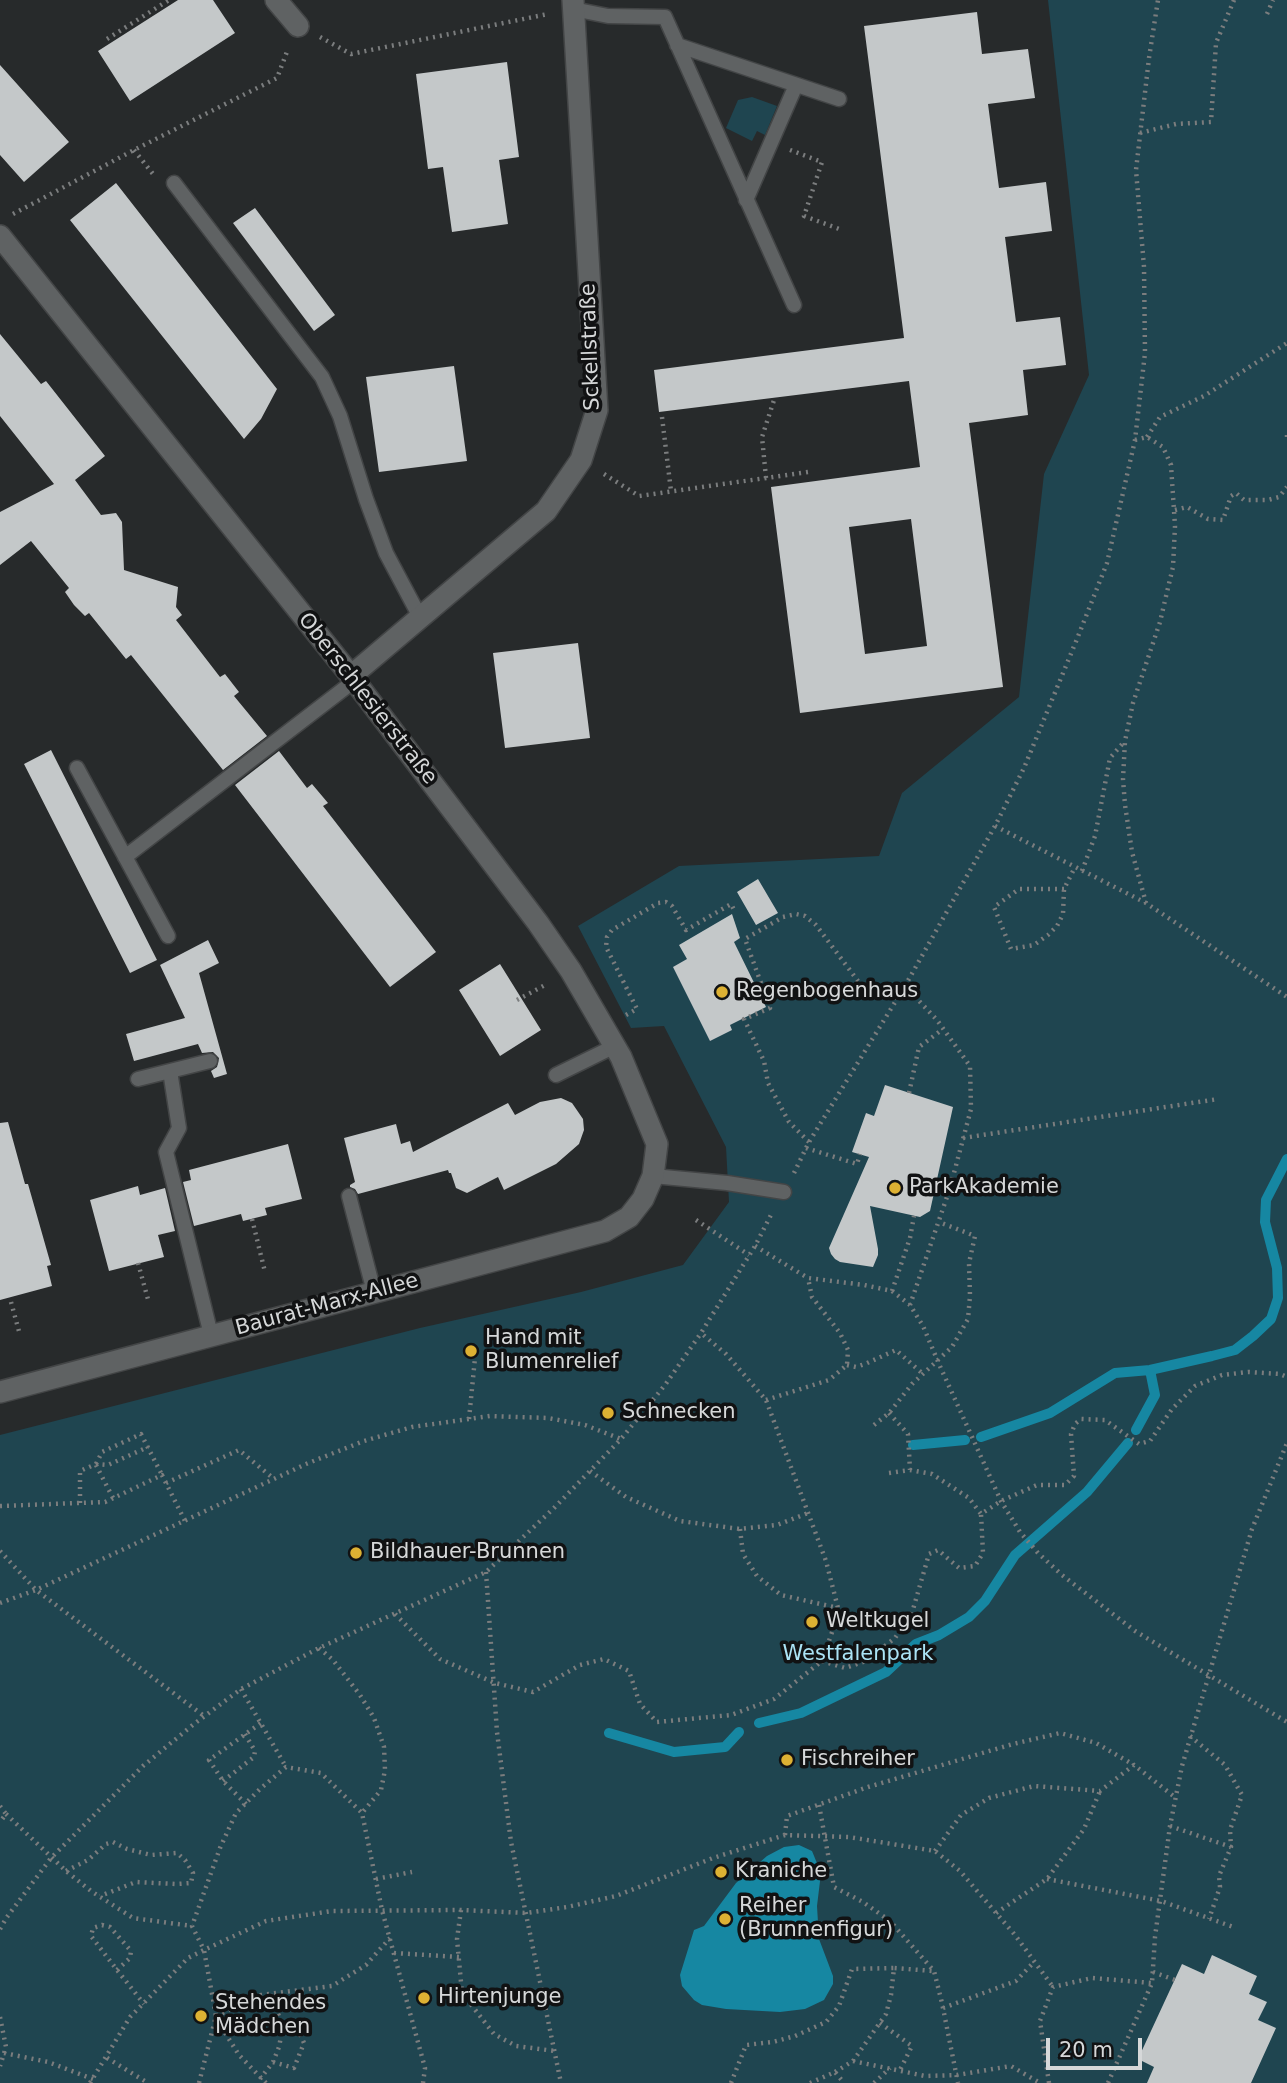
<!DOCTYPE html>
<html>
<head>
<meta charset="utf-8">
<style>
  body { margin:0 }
  #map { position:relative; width:1287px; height:2083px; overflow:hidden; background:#272a2b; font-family:"DejaVu Sans",sans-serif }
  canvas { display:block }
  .scale { position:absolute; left:1046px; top:2038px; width:96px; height:32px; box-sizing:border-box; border:4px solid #d6d8d9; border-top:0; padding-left:9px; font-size:21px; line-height:24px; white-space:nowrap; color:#d6d8d9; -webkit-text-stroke:5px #111213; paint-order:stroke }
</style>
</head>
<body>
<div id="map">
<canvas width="1287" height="2083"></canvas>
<div class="scale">20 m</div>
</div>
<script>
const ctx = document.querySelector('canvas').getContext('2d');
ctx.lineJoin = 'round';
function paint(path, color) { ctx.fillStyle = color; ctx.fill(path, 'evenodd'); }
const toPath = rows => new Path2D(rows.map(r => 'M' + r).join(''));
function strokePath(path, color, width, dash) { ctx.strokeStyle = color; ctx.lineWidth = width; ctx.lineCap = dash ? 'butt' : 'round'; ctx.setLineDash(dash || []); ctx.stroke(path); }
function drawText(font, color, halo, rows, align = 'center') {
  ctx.font = font + ' "DejaVu Sans",sans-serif'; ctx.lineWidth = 7; ctx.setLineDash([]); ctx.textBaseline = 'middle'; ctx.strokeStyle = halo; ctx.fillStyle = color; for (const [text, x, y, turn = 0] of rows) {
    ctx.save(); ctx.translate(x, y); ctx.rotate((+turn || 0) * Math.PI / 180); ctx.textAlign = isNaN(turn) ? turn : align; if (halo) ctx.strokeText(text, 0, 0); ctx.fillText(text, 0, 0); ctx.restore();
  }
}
paint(toPath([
  [1048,0,1287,0,1287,2083,0,2083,0,1435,420,1328,581,1292,683,1265,729,1202,726,1147,664,1026,631,1028,578,926,679,866,879,856,902,793,1019,697,1044,474,1089,375],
  [752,97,777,106,765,135,757,131,752,141,726,128,738,100]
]), '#1f4550');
paint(toPath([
  [799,1845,812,1851,821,1873,817,1906,819,1939,833,1976,833,1984,824,2000,805,2009,780,2012,726,2009,702,2005,694,2000,682,1986,680,1975,694,1930,704,1926,736,1883,752,1869,767,1856,784,1847]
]), '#1687a2');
strokePath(toPath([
  [1136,1430,1155,1395,1150,1370],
  [981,1437,1050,1413,1115,1373,1150,1370,1212,1356,1235,1350,1253,1336,1271,1319,1278,1298,1277,1268,1265,1222,1266,1200,1287,1159],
  [913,1445,965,1440],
  [759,1723,801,1713,886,1672,916,1644,939,1635,969,1617,985,1601,1015,1555,1087,1492,1128,1443],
  [609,1733,674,1752,725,1747,739,1732]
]), '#1687a2', 10);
paint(toPath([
  [178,0,213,0,235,33,130,101,98,51],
  [977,12,982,54,1028,49,1035,98,988,104,999,188,1046,182,1052,231,1005,237,1016,322,1060,317,1066,365,1023,370,1028,415,969,423,1003,687,800,713,771,487,920,467,909,381,659,412,654,370,904,338,864,26],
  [911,519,927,646,865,654,849,527],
  [507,62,519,157,499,160,508,224,452,232,443,167,428,169,416,74],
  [0,65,69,142,24,182,0,155],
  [116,183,277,389,261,419,244,439,70,220],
  [255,208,335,315,314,331,233,223],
  [0,334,41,384,46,381,105,456,75,480,101,515,116,513,122,522,124,570,178,587,176,607,182,615,176,620,220,677,225,674,239,692,234,696,267,736,223,770,131,655,126,659,89,613,85,616,74,605,65,592,69,588,31,541,0,565,0,512,54,484,0,416],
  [454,366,467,461,379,472,366,377],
  [578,643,590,738,505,748,493,653],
  [51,750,157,960,130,973,24,764],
  [279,751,307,788,312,784,328,803,323,806,436,952,390,987,235,785],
  [758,879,778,913,756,925,737,892],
  [732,914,740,938,734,942,766,1007,730,1025,732,1030,710,1041,673,967,687,959,679,945],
  [208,940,219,963,199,973,227,1074,214,1078,211,1071,217,1067,219,1058,213,1052,202,1053,198,1044,134,1061,126,1034,185,1018,160,965],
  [500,964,541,1030,500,1056,459,990],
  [885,1085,953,1107,930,1211,920,1217,870,1206,878,1249,878,1255,873,1267,840,1262,835,1259,831,1254,829,1248,869,1157,852,1152,866,1113,874,1116],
  [561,1098,572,1103,583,1119,584,1130,579,1144,556,1164,504,1190,498,1177,467,1193,456,1188,451,1173,449,1173,448,1170,358,1194,355,1189,350,1187,350,1185,355,1182,344,1138,396,1124,401,1144,410,1141,413,1152,508,1103,515,1115,540,1102],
  [8,1122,25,1184,28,1184,51,1265,47,1266,52,1286,0,1300,0,1123],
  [288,1144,302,1199,265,1208,267,1215,243,1221,241,1214,194,1226,183,1182,191,1180,189,1170],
  [138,1186,140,1195,165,1188,175,1231,158,1235,164,1257,109,1271,90,1200],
  [1212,1955,1257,1976,1249,1994,1267,2002,1258,2020,1276,2028,1251,2083,1147,2083,1154,2067,1138,2059,1182,1964,1204,1974]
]), '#c4c8c9');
const lane = toPath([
  [573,9,608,16,665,17,794,305],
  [677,45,839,99],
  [174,183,322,377,340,416,366,499,386,553,420,617],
  [746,200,796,85],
  [77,768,168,936],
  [125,857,354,681],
  [170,1071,210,1061],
  [556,1075,615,1046],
  [138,1079,170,1071,179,1128,166,1152,211,1335],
  [653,1176,727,1183,784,1192],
  [349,1196,374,1292]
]);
const street = toPath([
  [276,0,298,26],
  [0,236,351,676,538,923,571,971,621,1057,657,1144,653,1176,643,1199,629,1217,605,1231,0,1392],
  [351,676,546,511,581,460,597,410,573,0]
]);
strokePath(lane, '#434546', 17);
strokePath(street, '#434546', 24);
strokePath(toPath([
  [1267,14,1273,0],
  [320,37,351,54,548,14],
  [107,39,169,0],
  [1140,133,1176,124,1211,122,1216,43,1234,0],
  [134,150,153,174],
  [790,150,822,162,804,216,842,230],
  [13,214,134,150,277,78,288,49],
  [662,417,671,491],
  [1287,435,1287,442],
  [1147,437,1160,417,1204,396,1287,343],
  [1135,440,1147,437,1163,447,1171,465,1175,526,1173,567,1167,592,1160,622,1133,703,1125,741,1123,779,1125,805,1132,852,1146,903],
  [604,474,639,496,808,472],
  [766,478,762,437,775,397],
  [1175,510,1187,507,1208,519,1223,520,1231,496,1236,493,1244,500,1268,500,1279,497,1287,487],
  [995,826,1146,903,1287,997],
  [1082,871,1095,836,1110,758,1124,742],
  [1064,889,1019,889,994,907,1011,949,1034,945,1048,935,1057,926,1063,914,1064,889,1075,867],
  [905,986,937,1020,970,1066,971,1109,950,1188,910,1305],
  [517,1000,547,984],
  [626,1015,637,1009,606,947,607,937,612,930,658,903,666,902,672,906,686,930,731,904,735,912],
  [909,1093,919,1047,943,1029],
  [963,1138,1218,1099],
  [809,1142,789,1122,768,1083,764,1061,744,1019,770,1008,745,939,783,917,796,914,805,916,816,925,858,981,868,988,898,998],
  [806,1148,857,1164,860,1154],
  [794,1173,809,1142,905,986,995,826,1024,768,1077,639,1107,563,1135,440,1145,353,1144,267,1136,170,1149,58,1158,0],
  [252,1219,265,1272],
  [696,1220,749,1255],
  [755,1246,808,1278,864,1285,892,1291,910,1305,923,1326,939,1364,1001,1501,1020,1532,1038,1553,1062,1575,1135,1631,1287,1722],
  [138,1263,149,1303],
  [892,1291,910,1238,914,1216],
  [11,1302,20,1335],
  [847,1365,856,1367,865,1364,896,1350,923,1374],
  [766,1400,829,1380,847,1365,848,1350,840,1333,812,1297,808,1278],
  [889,1413,908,1434,910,1470],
  [469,1419,475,1358],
  [874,1425,889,1413,912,1384,952,1347,968,1319,970,1296,969,1263,975,1236,939,1222],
  [96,1464,102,1452,141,1434,162,1475],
  [96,1465,113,1498],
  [590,1471,626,1497,680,1521,740,1529,777,1525,808,1513],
  [889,1473,910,1470,932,1474,969,1498,981,1514],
  [166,1483,239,1450,274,1479],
  [80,1503,80,1471,96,1464,108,1465,148,1447],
  [0,1506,105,1502,162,1475,185,1521],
  [740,1529,743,1554,757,1576,781,1595,838,1608],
  [0,1551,36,1590,204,1716],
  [486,1572,497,1732,511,1842,561,2083],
  [0,1603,36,1590,306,1464,364,1441,412,1427,490,1416,548,1418,585,1425,621,1439],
  [395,1614,440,1659,495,1683,533,1692,580,1665,604,1659,629,1671,640,1704,657,1722,731,1715,774,1699,822,1661,839,1612,826,1561,766,1400,726,1354,701,1333],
  [319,1648,333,1660,360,1695,374,1718,384,1747,385,1770,381,1790,362,1813],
  [822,1661,845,1668,866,1661,895,1638,912,1613,929,1554,938,1550,959,1568,975,1566,983,1553,981,1514,1001,1501,1037,1485,1065,1485,1074,1476,1071,1434,1075,1424,1081,1419,1105,1420,1139,1444,1150,1441,1172,1409,1195,1386,1222,1375,1248,1372,1280,1374,1287,1377],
  [241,1689,286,1767],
  [1190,1736,1225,1765,1242,1795,1230,1830,1231,1847],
  [223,1781,254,1757,255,1751,245,1734],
  [246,1804,223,1781,209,1760,261,1723],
  [819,1805,834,1887,863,1902,890,1921,934,1971,942,2003,958,2083],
  [0,1806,6,1814,0,1822],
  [6,1814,66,1871,91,1891,133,1918,192,1926],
  [1170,1826,1231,1847,1219,1876,1220,1887,1209,1919],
  [785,1835,787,1816,868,1787,1013,1744,1060,1733,1096,1743,1134,1765],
  [935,1851,961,1815,989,1798,1034,1786,1100,1791,1134,1765,1176,1798],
  [66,1871,88,1860,106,1844,113,1842,127,1849,151,1855,177,1853,185,1860,193,1873,191,1883,176,1884,136,1882,100,1896],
  [376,1879,412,1872],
  [1047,1879,1161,1901,1236,1928],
  [461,1910,457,1939,462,1993,494,2034,516,2046,555,2051],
  [996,1913,1047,1879,1084,1829,1100,1791],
  [0,1929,7,1917,51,1858,143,1766,194,1724,241,1689,319,1648,486,1572,555,1507,621,1439,665,1385,701,1333,755,1246,773,1211],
  [394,1953,459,1957],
  [117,1970,130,1958,131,1951,110,1927,102,1925,93,1928,91,1936,117,1970,144,2004],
  [1153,1972,1175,1980],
  [943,2008,1016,1981,1034,1962],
  [0,2017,6,2047,0,2066],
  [880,2023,912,2046,900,2070],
  [4,2053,48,2062,93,2079],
  [107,2058,148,2083],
  [853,2061,925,2076,957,2075,1011,2066,1040,2083],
  [273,2062,294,2068,304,2043,301,2036,296,2030,283,2026],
  [835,2072,853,2061,886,2014,891,1995,894,1968,933,1971],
  [260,2079,273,2062,279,2047,283,2026,270,1994],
  [90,2083,130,2017,188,1958,204,1950,192,1926,220,1848,236,1813,260,1789,286,1767,321,1773,362,1813,382,1910,425,2068,423,2083],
  [199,2083,216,2016,204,1950,266,1921,332,1911,461,1910,526,1913,567,1907,616,1896,713,1858,785,1835,849,1837,935,1851,960,1871,1015,1935,1053,1987],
  [266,2083,239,2055,222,2028,216,2016,261,1995,332,1986,366,1965,390,1938],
  [731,2083,746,2045,773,2042,795,2036,826,2022,839,2006,852,1969,894,1968],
  [810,2083,835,2072,844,2083],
  [874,2083,890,2068],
  [1049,2083,1040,2021,1053,1987,1092,1978,1152,1983],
  [1108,2083,1152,1983,1155,1937,1170,1826,1182,1766,1252,1529,1287,1443]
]), '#7b7d7e', 4.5, [2, 5]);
strokePath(lane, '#5f6263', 14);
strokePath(street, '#5f6263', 21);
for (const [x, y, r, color] of [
  [722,992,7,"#ddb133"],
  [895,1188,7,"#ddb133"],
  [471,1351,7,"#ddb133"],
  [608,1413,7,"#ddb133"],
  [356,1553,7,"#ddb133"],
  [812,1622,7,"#ddb133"],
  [787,1760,7,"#ddb133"],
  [721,1872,7,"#ddb133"],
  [725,1919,7,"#ddb133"],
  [424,1998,7,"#ddb133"],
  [201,2016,7,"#ddb133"]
]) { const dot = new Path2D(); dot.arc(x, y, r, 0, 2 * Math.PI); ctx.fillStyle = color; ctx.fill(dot); strokePath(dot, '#111213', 2.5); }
drawText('21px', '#d6d8d9', '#111213', [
  ["Sckellstraße",591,347,-92],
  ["Oberschlesierstraße",367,699,52],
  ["Baurat-Marx-Allee",327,1305,-15]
]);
drawText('21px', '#d6d8d9', '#111213', [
  ["Regenbogenhaus",736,992],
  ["ParkAkademie",909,1188],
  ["Hand mit",485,1339],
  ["Blumenrelief",485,1363],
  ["Schnecken",622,1413],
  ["Bildhauer-Brunnen",370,1553],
  ["Weltkugel",826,1622],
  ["Fischreiher",801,1760],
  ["Kraniche",735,1872],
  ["Reiher",739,1907],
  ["(Brunnenfigur)",739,1931],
  ["Hirtenjunge",438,1998],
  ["Stehendes",215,2004],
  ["Mädchen",215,2028]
], 'left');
drawText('21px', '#abe3f5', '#111213', [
  ["Westfalenpark",858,1655]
]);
</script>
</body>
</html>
